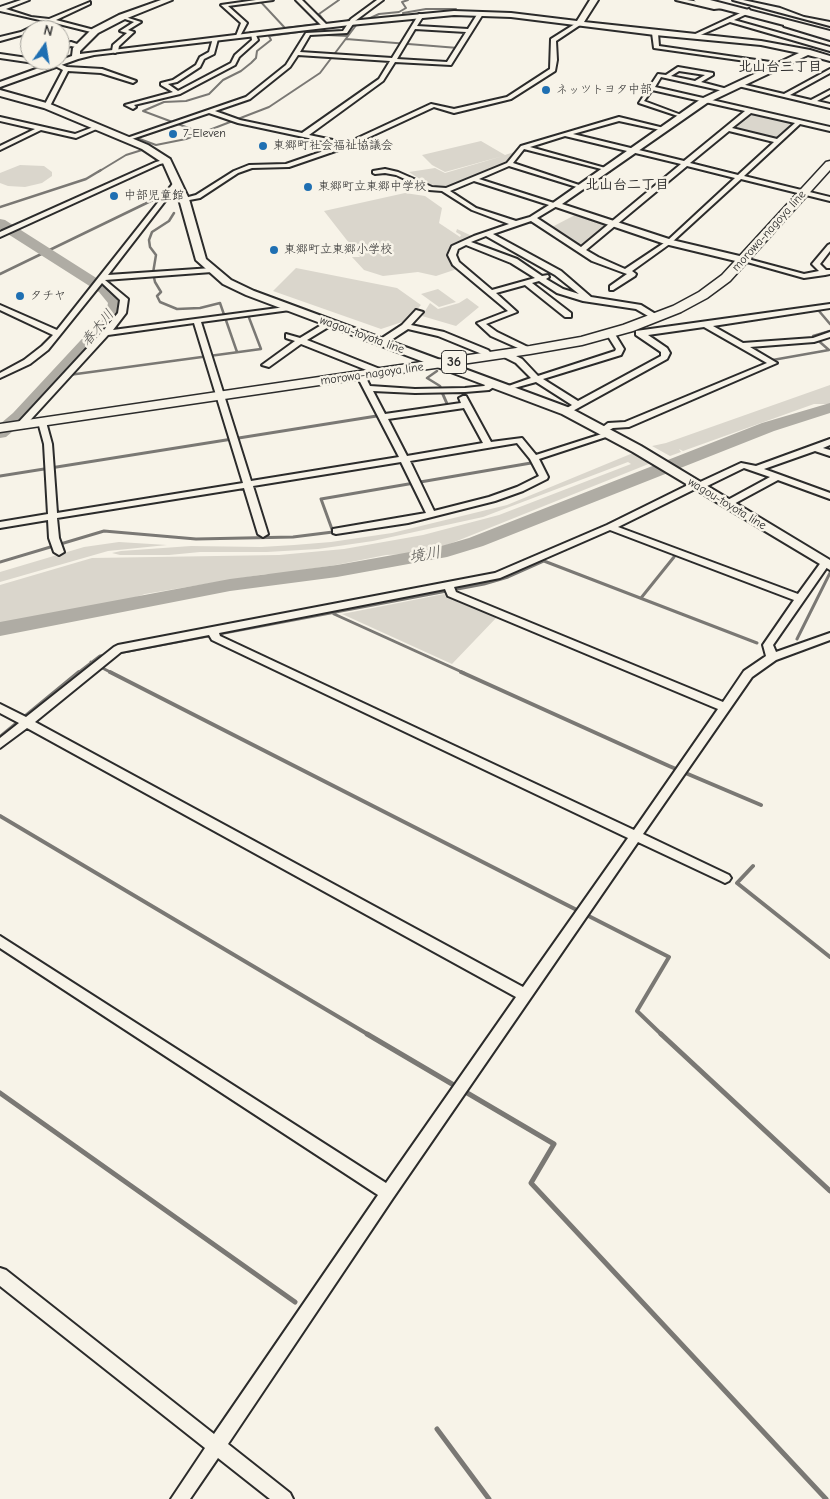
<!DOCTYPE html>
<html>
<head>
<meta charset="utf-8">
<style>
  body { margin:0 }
  #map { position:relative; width:830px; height:1499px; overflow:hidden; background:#f7f3e8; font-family:"Comic Neue",sans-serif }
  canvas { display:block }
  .north { position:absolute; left:20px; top:20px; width:50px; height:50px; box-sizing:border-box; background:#f7f3e8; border:1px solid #a5a39c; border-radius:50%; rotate:13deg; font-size:14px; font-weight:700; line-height:20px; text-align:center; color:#2b2b2b }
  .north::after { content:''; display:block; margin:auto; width:18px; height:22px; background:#1f6fb2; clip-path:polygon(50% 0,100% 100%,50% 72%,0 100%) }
</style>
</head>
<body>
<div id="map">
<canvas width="830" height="1499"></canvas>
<div class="north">N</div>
</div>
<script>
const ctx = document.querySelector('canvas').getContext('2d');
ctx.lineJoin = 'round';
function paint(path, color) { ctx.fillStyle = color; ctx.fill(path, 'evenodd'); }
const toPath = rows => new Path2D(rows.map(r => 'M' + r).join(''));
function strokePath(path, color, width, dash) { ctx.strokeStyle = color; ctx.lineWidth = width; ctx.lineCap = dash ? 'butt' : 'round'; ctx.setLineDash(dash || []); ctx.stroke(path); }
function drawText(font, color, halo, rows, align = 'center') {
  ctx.font = font + ' "Comic Neue","Klee One",sans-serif'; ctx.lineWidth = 5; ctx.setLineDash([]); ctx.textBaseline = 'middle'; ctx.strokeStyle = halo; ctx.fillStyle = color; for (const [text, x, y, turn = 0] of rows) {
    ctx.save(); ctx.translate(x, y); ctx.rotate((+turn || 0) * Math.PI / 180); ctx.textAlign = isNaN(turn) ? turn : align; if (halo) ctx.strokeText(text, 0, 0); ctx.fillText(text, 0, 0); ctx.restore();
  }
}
paint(toPath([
  [750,112,795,123,778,139,732,129],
  [481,141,505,155,514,152,505,163,447,188,439,187,424,182,409,172,435,168,445,173,503,156,445,172,432,165,422,155],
  [20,165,44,166,52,172,52,176,42,183,25,187,8,186,0,183,0,173],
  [405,193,425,196,442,208,439,223,460,237,461,235,456,232,457,229,472,236,449,248,449,255,452,263,457,269,436,276,418,272,383,276,364,270,352,257,360,257,324,211],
  [575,215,605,224,606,226,584,244,576,244,552,227],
  [296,268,397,288,421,305,408,320,381,329,273,291],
  [438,289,456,302,439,307,421,294],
  [467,298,479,307,456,326,422,316,430,303,438,309,459,303],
  [830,385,830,404,814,404,683,451,679,449,681,452,670,456,652,446,666,443],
  [633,453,651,463,437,549,408,554,386,555,336,565,277,574,266,574,145,594,115,604,0,625,0,585,92,558,279,555,344,549,423,535,499,515,631,464,628,462,483,517,373,541,318,549,267,552,200,552,169,555,120,555,112,553,121,551,191,546,261,547,294,545,331,542,392,533,507,505],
  [119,542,167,545,108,551,0,582,0,572,84,547],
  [444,594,497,617,452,664,342,614]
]), '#dad6cc');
strokePath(toPath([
  [259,0,285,28,347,21,377,0],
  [403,13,426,9,456,9],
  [326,23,319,14,339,0],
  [346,39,458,48],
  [202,133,143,111,164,102,186,101,209,94,223,80,241,71,251,63,256,58,257,51,271,40,269,36,306,31,305,34,348,36],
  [137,138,156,145,186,139,269,107,320,73,357,24,379,14,399,12,406,8,402,2,408,0],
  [98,172,126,155,142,150]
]), '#7a7874', 2);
strokePath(toPath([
  [0,207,86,179,101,170],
  [174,213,169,221,152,232,149,240,150,247,156,255,153,273,155,282,161,292,157,296,160,302,177,309,200,308,220,303,237,352],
  [0,274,159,197],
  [819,311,830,324],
  [767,361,829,350,813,336,830,331],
  [437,371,427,378,440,386,442,391],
  [54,377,261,349,248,315]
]), '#7a7874', 2.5);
strokePath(toPath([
  [441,390,448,406],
  [0,476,383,415],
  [0,562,104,531,196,539,293,537,333,532,321,499,531,463],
  [641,598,674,557],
  [334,614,464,673],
  [797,639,830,573],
  [118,653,484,584,508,577,544,561,757,643],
  [91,662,112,673],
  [78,673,100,656,108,655]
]), '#7a7874', 3);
strokePath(toPath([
  [110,672,669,957,637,1011,662,1035],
  [461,672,669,766,761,805],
  [0,737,79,672],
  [0,816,369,1035],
  [753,866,737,883,830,957]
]), '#7a7874', 4);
strokePath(toPath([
  [367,1034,554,1144,531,1183,826,1499],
  [661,1034,830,1191],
  [0,1093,295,1302],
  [437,1429,489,1499]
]), '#7a7874', 5);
paint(toPath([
  [0,219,5,220,109,286,124,302,118,317,25,421,6,437,0,438,0,424,13,413,106,313,108,303,99,292,0,229,0,219],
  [830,403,830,413,774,431,483,546,447,557,337,577,230,591,0,636,0,622,230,579,337,565,438,547,469,538,762,423,830,403]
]), '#afaca4');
const street = toPath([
  [21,0,29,0,6,9,31,17,49,19,90,2,90,4,56,20,98,31,95,33,51,22,30,30,25,34,0,41,0,37,21,32,44,21,0,11,0,7,21,0],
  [256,0,273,0,228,6,247,23,240,36,236,36,241,23,221,5,256,0],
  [296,0,302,0,327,25,327,27,323,27,296,0],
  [377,0,383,0,355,21,347,33,310,35,300,52,392,58,419,14,424,15,417,26,468,29,478,13,483,14,451,65,395,62,383,81,309,135,347,143,431,104,454,109,507,97,550,69,551,39,578,22,583,23,556,41,557,60,555,71,511,99,454,113,434,107,350,146,289,167,252,168,238,173,200,198,184,201,181,199,196,195,234,171,249,165,286,164,341,145,238,123,209,113,129,140,124,139,246,97,286,65,306,33,343,31,351,19,377,0],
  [415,29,466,32,447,62,397,59,415,29],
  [298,55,390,61,379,79,302,133,240,120,215,111,250,99,290,67,298,55],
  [676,0,687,0,732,7,714,9,676,0],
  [733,0,743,0,780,8,804,17,830,22,830,26,733,0],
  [749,9,751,12,734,20,830,47,830,51,730,22,696,37,691,36,749,9],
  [122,16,141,22,128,30,134,32,119,46,118,51,115,53,112,51,113,45,127,33,120,31,134,22,122,18,122,16],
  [784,24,830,36,830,40,784,26,784,24],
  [655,31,658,33,659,46,784,64,781,66,654,48,652,33,655,31],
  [251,33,255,33,258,40,239,57,235,65,180,94,134,105,136,107,133,109,125,105,173,92,161,85,161,83,173,80,196,65,200,57,209,52,213,38,218,39,214,54,204,59,200,67,177,82,168,84,178,91,231,63,235,55,252,40,251,33],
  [71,42,83,46,80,48,71,46,60,49,60,45,71,42],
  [0,54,55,62,67,67,102,69,136,81,133,83,101,73,68,71,50,106,47,108,44,106,63,70,55,66,0,58,0,54],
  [678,67,713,73,713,75,701,82,731,90,728,92,661,77,655,87,830,127,830,131,800,124,744,176,830,197,830,201,741,179,671,243,632,271,636,274,635,276,613,290,610,290,610,286,627,274,592,261,531,221,493,234,561,271,591,297,641,305,662,318,655,320,636,309,583,301,557,293,539,281,532,283,571,313,571,317,565,317,525,285,496,293,517,312,486,324,497,332,534,350,527,352,491,336,477,323,508,311,453,265,448,255,452,246,474,236,509,224,472,210,442,191,429,190,396,175,385,173,375,174,373,173,373,171,385,169,398,172,432,187,446,188,507,163,521,146,619,117,668,129,665,131,619,121,573,134,684,161,745,111,652,90,644,101,684,116,684,118,639,103,658,74,666,75,678,67],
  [679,71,705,75,695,81,671,76,679,71],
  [751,113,795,123,777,139,732,128,751,113],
  [729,131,774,142,738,175,690,163,729,131],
  [565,136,681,164,581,247,537,218,557,206,557,204,479,179,509,166,580,188,585,187,513,163,524,149,609,171,609,169,530,147,565,136],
  [687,166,735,178,667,241,625,269,598,257,586,250,687,166],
  [474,181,549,205,530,217,516,221,476,208,450,191,474,181],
  [486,236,555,275,579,294,563,289,546,279,549,277,548,275,542,276,517,259,471,242,486,236],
  [466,245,511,263,535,278,492,290,459,262,456,255,458,249,466,245],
  [830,69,830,73,790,95,811,100,830,90,830,94,817,101,830,104,830,108,734,85,737,83,784,94,830,69],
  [0,117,75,134,96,126,101,127,76,138,41,130,0,150,0,146,35,129,0,121,0,117],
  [167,159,170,161,169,162,160,164,0,237,0,232,156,162,167,159],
  [177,180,179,181,179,183,108,275,212,268,216,270,212,272,105,280,128,299,126,313,113,330,293,306,293,310,290,310,201,322,251,481,399,457,357,376,361,374,364,374,370,386,415,389,465,388,484,386,489,382,495,382,495,386,489,390,465,392,415,393,373,391,385,414,461,403,459,398,463,396,466,396,491,442,522,438,536,455,608,432,611,431,615,434,539,459,548,477,547,479,523,491,495,501,408,523,336,534,333,533,333,529,426,513,401,462,253,486,268,534,263,537,258,534,244,488,57,518,59,538,64,552,59,555,54,552,49,538,48,520,0,528,0,522,48,514,44,444,38,422,42,419,46,422,52,444,57,513,243,483,194,323,108,335,23,428,17,428,17,424,103,331,118,313,120,300,102,283,48,350,30,364,0,378,0,373,24,360,42,346,53,335,0,310,0,305,57,330,175,181,177,180],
  [464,408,483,443,407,456,388,419,464,408],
  [517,443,530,459,539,476,517,487,489,497,434,511,410,461,517,443],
  [830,244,830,251,820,264,826,270,830,270,830,274,825,275,804,278,740,260,744,258,804,274,819,271,812,264,828,245,830,244],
  [830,304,830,308,713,326,743,343,813,338,830,332,830,337,814,342,750,347,777,363,629,427,613,428,603,433,599,430,608,423,625,422,767,363,704,327,648,335,667,348,670,353,667,359,569,413,566,414,562,411,572,405,536,382,507,390,503,388,531,378,516,363,502,356,502,352,508,352,522,359,538,376,615,351,616,349,606,333,613,331,624,349,621,355,543,379,578,401,661,356,661,352,636,335,636,331,830,304],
  [416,310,423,312,411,325,444,332,488,350,494,356,487,358,482,354,438,336,408,329,385,344,379,344,379,340,402,325,416,310],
  [328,321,335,323,307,340,385,371,385,375,379,375,301,344,269,367,262,365,295,341,286,338,286,334,300,338,328,321],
  [830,439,830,445,823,448,830,450,830,456,815,451,764,469,830,493,830,499,778,480,730,506,724,506,724,502,770,477,744,468,701,489,695,489,618,527,798,594,822,561,825,560,830,563,773,645,776,652,830,633,830,640,776,660,752,677,643,834,729,875,731,878,729,881,725,883,721,881,638,842,393,1198,228,1444,290,1493,293,1499,270,1499,218,1458,190,1499,171,1499,205,1448,0,1286,0,1268,6,1270,214,1434,378,1195,0,948,0,936,386,1183,516,997,27,728,0,748,0,738,19,723,0,713,0,704,26,717,114,647,118,645,495,573,607,525,692,483,698,483,741,463,756,466,830,439],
  [610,530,794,600,763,645,766,656,744,671,723,702,456,592,454,587,500,578,610,530],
  [445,589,448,596,718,709,634,830,220,636,219,633,445,589],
  [209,635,212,640,628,838,523,987,35,722,121,652,209,635]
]);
const secondary = toPath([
  [161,0,172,0,125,19,98,33,80,51,80,54,350,21,454,11,511,13,577,21,590,0,598,0,584,22,761,41,810,50,830,56,830,61,808,55,707,103,562,204,672,240,748,258,749,260,748,262,744,263,665,244,550,205,701,99,799,53,761,45,655,35,511,17,454,15,350,25,94,55,78,59,0,87,0,82,72,56,73,48,92,29,119,15,161,0],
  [0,90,50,104,148,145,170,159,189,199,206,259,231,280,254,291,570,408,641,446,830,560,830,570,633,452,562,414,246,295,223,284,196,260,179,199,163,163,142,149,44,108,0,96,0,90]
]);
const primary = toPath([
  [830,161,830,170,730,281,707,298,681,312,633,331,582,345,530,354,0,432,0,424,530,346,581,337,623,325,673,306,699,292,722,275,826,162,830,161]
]);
const highway = toPath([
  [694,0,710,0,830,31,830,37,696,2,694,0]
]);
strokePath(street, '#2b2b2b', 4);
strokePath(secondary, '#2b2b2b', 4);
strokePath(primary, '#2b2b2b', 3);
strokePath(highway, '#2b2b2b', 4);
paint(street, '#f7f3e8');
paint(secondary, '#f7f3e8');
paint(primary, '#f7f3e8');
paint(highway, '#f7f3e8');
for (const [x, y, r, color] of [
  [546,90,5,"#1f6fb2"],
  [173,134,5,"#1f6fb2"],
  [263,146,5,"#1f6fb2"],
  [308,187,5,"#1f6fb2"],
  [114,196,5,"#1f6fb2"],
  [274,250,5,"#1f6fb2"],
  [20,296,5,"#1f6fb2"]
]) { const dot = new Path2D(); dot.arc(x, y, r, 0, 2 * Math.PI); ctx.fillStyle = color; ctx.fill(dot); strokePath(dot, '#f7f3e8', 2); }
drawText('12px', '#2b2b2b', '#f7f3e8', [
  ["ネッツトヨタ中部",556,90],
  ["7-Eleven",183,134],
  ["東郷町社会福祉協議会",273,146],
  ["東郷町立東郷中学校",318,187],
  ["中部児童館",124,196],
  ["東郷町立東郷小学校",284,250],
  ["タチヤ",30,296]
], 'left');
drawText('12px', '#2b2b2b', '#f7f3e8', [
  ["morowa-nagoya line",769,231,-48],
  ["wagou-toyota line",362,335,20],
  ["morowa-nagoya line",372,374,-8],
  ["wagou-toyota line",727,504,31]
]);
drawText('bold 14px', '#2b2b2b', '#f7f3e8', [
  ["北山台三丁目",780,67],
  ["北山台二丁目",627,185]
]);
drawText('italic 14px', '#53524f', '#f7f3e8', [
  ["春木川",98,328,-51]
]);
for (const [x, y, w] of [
  [454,362,25]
]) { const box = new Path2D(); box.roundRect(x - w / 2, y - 11.5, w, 23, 4); ctx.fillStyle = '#f7f3e8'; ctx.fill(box); strokePath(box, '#2b2b2b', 1); }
drawText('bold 14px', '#2b2b2b', null, [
  ["36",454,362]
]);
drawText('italic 16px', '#53524f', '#f7f3e8', [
  ["境川",425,555,-10]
]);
</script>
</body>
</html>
